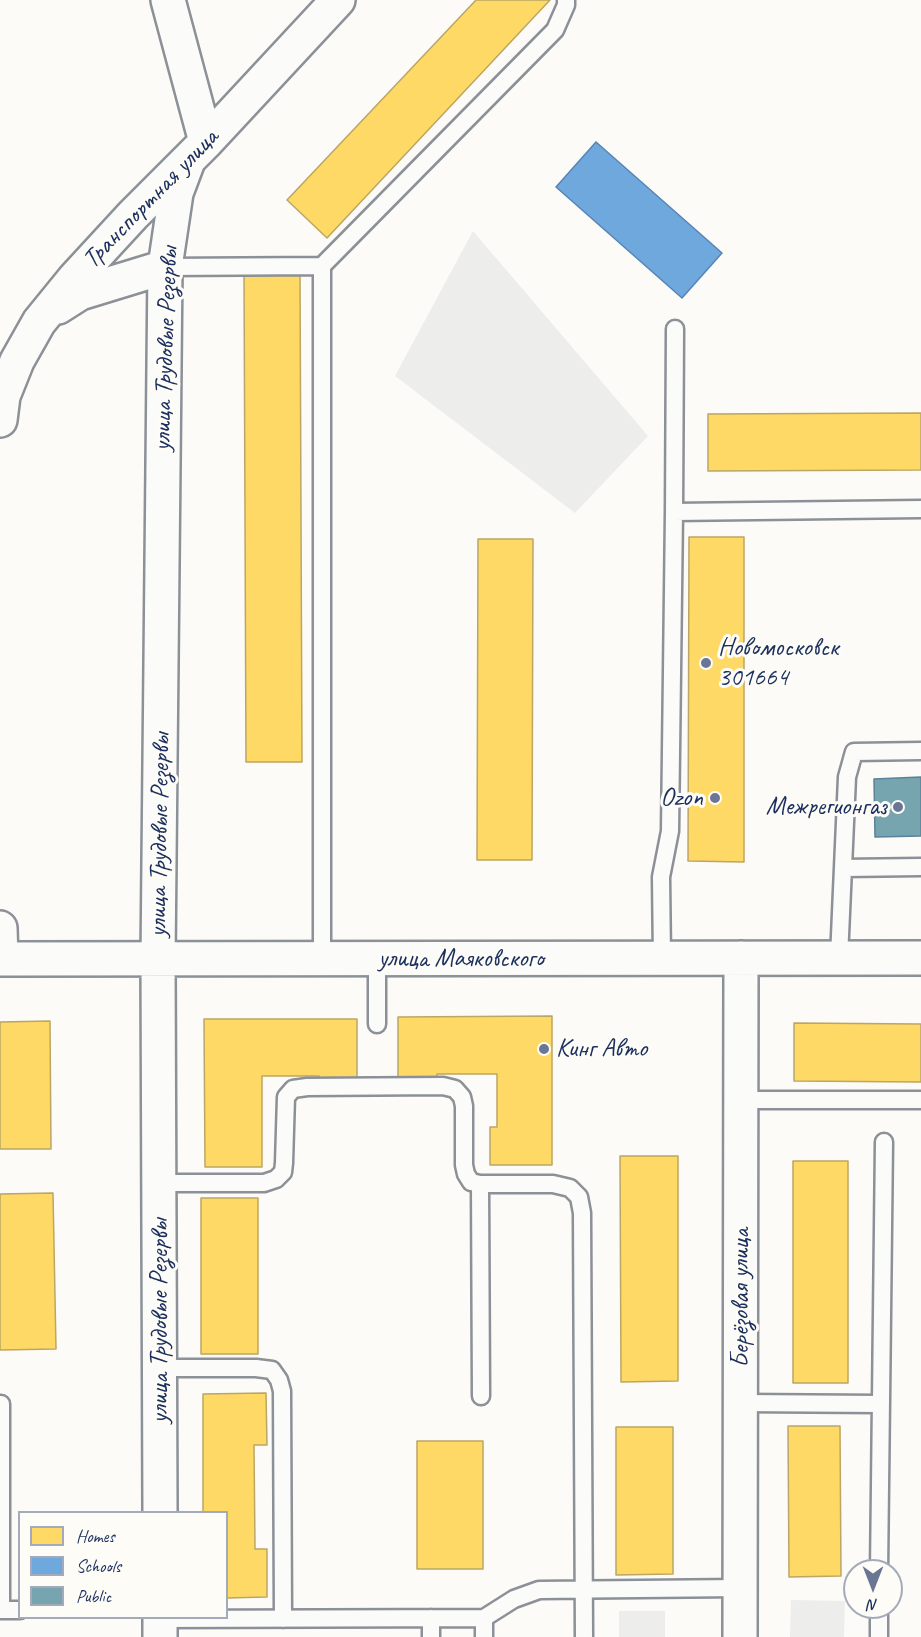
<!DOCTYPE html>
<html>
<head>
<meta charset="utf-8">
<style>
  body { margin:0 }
  #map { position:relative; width:921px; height:1637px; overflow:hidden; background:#fcfbf8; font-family:Caveat,sans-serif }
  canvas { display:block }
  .legend { position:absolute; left:18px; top:1511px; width:210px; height:108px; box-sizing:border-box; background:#fdfcf7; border:2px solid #a3aaba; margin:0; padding:8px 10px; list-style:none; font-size:18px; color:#1b2f5e }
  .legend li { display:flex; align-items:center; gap:12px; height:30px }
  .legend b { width:30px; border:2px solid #a3aaba }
  .north { position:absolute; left:843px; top:1559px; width:60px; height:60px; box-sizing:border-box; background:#fdfcf7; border:2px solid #a3aaba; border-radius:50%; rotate:180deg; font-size:16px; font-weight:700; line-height:24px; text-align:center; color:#1b2f5e }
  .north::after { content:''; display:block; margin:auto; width:21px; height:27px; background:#6a7694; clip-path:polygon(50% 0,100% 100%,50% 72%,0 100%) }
</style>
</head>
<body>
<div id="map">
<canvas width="921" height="1637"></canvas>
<ul class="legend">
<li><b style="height:16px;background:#ffd966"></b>Homes</li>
<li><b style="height:16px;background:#6fa8dc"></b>Schools</li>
<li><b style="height:16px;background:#76a5af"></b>Public</li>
</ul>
<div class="north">N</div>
</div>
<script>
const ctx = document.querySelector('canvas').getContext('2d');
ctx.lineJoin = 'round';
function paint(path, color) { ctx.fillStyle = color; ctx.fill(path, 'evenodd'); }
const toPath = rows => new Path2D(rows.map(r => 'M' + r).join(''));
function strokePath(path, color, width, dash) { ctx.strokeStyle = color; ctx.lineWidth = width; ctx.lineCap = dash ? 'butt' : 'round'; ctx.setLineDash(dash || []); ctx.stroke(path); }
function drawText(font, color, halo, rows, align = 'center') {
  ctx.font = font + ' Caveat,sans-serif'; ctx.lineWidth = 6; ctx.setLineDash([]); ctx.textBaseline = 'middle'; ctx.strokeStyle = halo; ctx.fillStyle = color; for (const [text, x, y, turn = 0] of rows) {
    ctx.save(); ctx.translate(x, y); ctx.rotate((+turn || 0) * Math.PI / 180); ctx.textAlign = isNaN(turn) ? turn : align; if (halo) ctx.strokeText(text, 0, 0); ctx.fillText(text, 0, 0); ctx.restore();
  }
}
paint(toPath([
  [473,231,648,436,575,513,395,376],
  [791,1600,845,1601,844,1637,790,1637],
  [619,1611,665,1611,665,1637,619,1637]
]), '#ededec');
const homes = toPath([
  [476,0,550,0,327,238,287,200,476,0],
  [244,271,300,271,302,762,246,762,244,271],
  [921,413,921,470,708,471,708,414,921,413],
  [689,537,744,537,744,862,688,861,689,537],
  [478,539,533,539,532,860,477,860,478,539],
  [552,1016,552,1165,490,1165,490,1127,497,1127,497,1074,437,1074,437,1082,398,1082,398,1017,552,1016],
  [204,1019,357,1019,357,1084,319,1084,319,1076,262,1076,262,1167,205,1167,204,1019],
  [50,1021,51,1149,0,1149,0,1022,50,1021],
  [794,1023,921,1024,921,1082,794,1081,794,1023],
  [620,1156,678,1156,678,1381,621,1382,620,1156],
  [793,1161,848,1161,848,1383,793,1383,793,1161],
  [53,1193,56,1349,0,1350,0,1194,53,1193],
  [201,1198,258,1198,258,1354,201,1354,201,1198],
  [266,1393,267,1445,254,1445,255,1549,267,1549,267,1597,226,1598,226,1512,203,1512,203,1394,266,1393],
  [788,1426,840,1426,841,1576,789,1577,788,1426],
  [616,1427,673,1427,673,1574,616,1575,616,1427],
  [417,1441,483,1441,483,1569,417,1569,417,1441]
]);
paint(homes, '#ffd966');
strokePath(homes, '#bba664', 1.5);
const schools = toPath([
  [596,142,722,253,682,298,556,187,596,142]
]);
paint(schools, '#6fa8dc');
strokePath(schools, '#5684b6', 1.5);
const public = toPath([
  [921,777,921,836,875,837,874,779,921,777]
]);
paint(public, '#76a5af');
strokePath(public, '#5b8297', 1.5);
const service = toPath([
  [165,267,322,266],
  [674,512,675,329],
  [843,868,921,867],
  [839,958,847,777,854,752,921,751],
  [322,959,322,266,555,30,566,5,566,0],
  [377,959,377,1024],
  [662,959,661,877,670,831,674,512,921,509],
  [741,1100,921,1100],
  [159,1183,264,1183,276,1179,283,1172,284,1163,286,1097,293,1089,307,1087,443,1086,455,1089,462,1097,464,1106,464,1165,466,1174,471,1182,480,1184,553,1184,570,1188,579,1197,582,1213,584,1637],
  [480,1184,481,1396],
  [160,1368,256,1368,272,1370,279,1380,282,1391,283,1619],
  [741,1403,880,1404],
  [1,1404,1,1610,20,1610],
  [879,1571,884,1142],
  [431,1618,431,1637],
  [484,1618,484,1637],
  [155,1619,484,1618,514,1599,539,1590,740,1588],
  [879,1637,879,1607]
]);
const minor = toPath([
  [168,0,206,142],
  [58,307,80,293,165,267],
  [0,420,3,396,17,361,39,322,74,279,133,215,206,142,338,0],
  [0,928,1,959],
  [0,959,921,958],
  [160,1512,158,959,165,267,176,193,188,161],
  [160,1618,160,1637],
  [740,1637,741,958]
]);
strokePath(service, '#8c9097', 21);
strokePath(minor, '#8c9097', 38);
strokePath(service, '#fbfbf9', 16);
strokePath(minor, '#fbfbf9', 33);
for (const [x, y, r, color] of [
  [706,663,6,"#6a7694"],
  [715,798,6,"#6a7694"],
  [898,807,6,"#6a7694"],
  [544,1049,6,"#6a7694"]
]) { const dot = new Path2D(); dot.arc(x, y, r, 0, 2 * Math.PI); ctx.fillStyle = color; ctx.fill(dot); strokePath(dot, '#fdfcf7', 2); }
drawText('26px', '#1b2f5e', '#fdfcf7', [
  ["Транспортная улица",151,199,-46],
  ["улица Трудовые Резервы",166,349,-88],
  ["улица Трудовые Резервы",160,835,-89],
  ["улица Маяковского",461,959],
  ["Берёзовая улица",741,1298,-90],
  ["улица Трудовые Резервы",160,1321,-90]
]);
drawText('26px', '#1b2f5e', '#fdfcf7', [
  ["Новомосковск",718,648],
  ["301664",718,678],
  ["Ozon",703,798,"right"],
  ["Межрегионгаз",886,807,"right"],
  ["Кинг Авто",556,1049]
], 'left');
</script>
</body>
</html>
